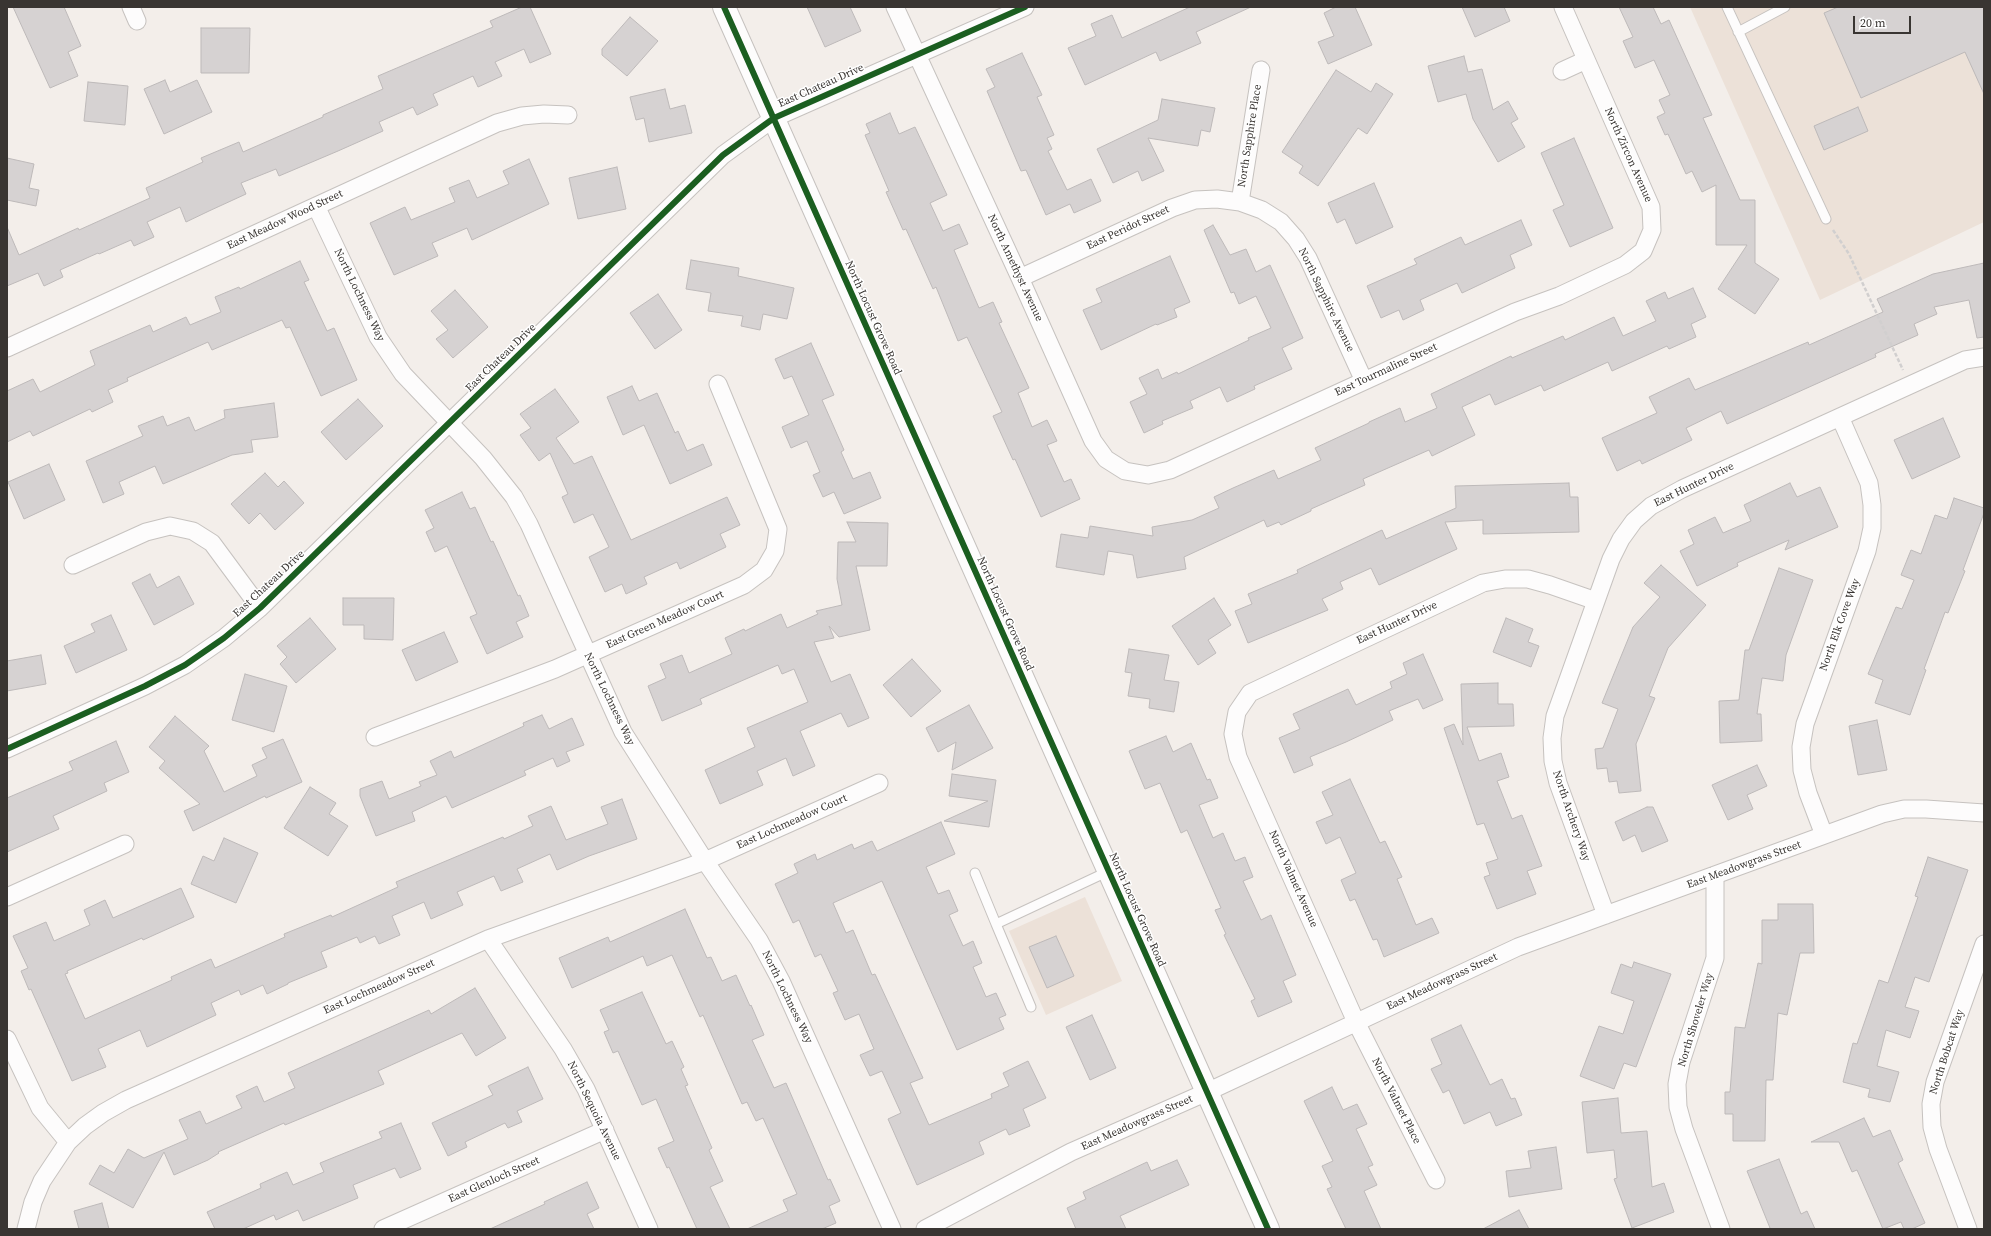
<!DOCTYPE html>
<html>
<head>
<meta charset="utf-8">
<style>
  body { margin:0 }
  #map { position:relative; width:1991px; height:1236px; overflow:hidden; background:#f3eeea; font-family:"Source Serif 4",serif }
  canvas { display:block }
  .frame { position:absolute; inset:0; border:8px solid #393532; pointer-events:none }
  .scale { position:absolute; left:1853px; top:16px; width:58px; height:18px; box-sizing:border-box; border:2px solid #393532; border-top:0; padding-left:5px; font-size:12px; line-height:14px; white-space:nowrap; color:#393532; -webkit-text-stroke:3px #fff; paint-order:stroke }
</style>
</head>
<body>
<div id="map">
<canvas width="1991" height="1236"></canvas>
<div class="frame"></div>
<div class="scale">20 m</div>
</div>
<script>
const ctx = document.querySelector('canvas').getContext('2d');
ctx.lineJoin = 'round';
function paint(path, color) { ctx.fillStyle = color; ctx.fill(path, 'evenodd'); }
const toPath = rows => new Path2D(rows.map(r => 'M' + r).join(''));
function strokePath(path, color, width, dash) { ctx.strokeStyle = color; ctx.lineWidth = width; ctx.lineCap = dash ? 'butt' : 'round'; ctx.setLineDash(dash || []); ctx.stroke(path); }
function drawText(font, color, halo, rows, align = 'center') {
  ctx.font = font + ' "Source Serif 4",serif'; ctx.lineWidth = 3; ctx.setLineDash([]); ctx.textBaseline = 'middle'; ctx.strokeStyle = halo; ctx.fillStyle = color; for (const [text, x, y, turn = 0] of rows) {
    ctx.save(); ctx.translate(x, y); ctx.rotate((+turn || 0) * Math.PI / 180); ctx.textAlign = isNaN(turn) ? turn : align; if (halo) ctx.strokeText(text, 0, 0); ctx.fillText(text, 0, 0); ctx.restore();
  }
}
paint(toPath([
  [1690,7,1984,7,1984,222,1820,300],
  [1085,897,1122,981,1046,1015,1009,931]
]), '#ece1d8');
const building = toPath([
  [13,7,64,7,81,46,68,52,78,76,50,88,13,7],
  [522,7,530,7,551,54,530,63,524,49,495,62,502,76,478,87,473,76,433,94,438,105,417,115,413,107,379,122,383,131,338,151,279,176,276,169,241,183,246,194,209,211,186,222,180,207,147,222,154,237,134,246,131,240,99,254,98,253,60,270,63,277,44,286,38,273,7,286,7,227,19,255,78,228,79,230,150,198,146,188,203,162,201,158,239,142,243,152,323,117,323,115,383,89,378,76,493,27,490,21,522,7],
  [807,7,850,7,861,31,825,47,807,7],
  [1190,7,1251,7,1196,32,1201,43,1160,61,1156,52,1085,85,1068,48,1096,36,1091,24,1112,15,1122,38,1190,7],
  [1336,7,1355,7,1372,45,1328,64,1318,42,1334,36,1324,13,1336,7],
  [1462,7,1504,7,1510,21,1475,37,1462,7],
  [1619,7,1653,7,1661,24,1669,20,1712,115,1703,118,1740,200,1755,200,1755,263,1779,279,1755,314,1718,289,1747,245,1716,245,1716,185,1702,192,1692,171,1686,174,1668,134,1665,135,1657,117,1665,113,1659,100,1670,95,1654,60,1635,68,1623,41,1633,37,1619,7],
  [1838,7,1984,7,1984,94,1965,52,1861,98,1824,13,1838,7],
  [630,17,658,41,627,76,602,55,602,49,630,17],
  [201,28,250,28,249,73,201,73,201,28],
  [1022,53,1042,95,1037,97,1054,135,1047,138,1052,149,1048,151,1067,190,1091,179,1101,201,1074,213,1070,204,1046,215,1026,170,1021,171,987,91,995,87,986,69,1022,53],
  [1464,56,1468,72,1482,69,1493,110,1508,101,1518,119,1511,123,1525,147,1498,162,1473,119,1466,94,1438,102,1428,66,1464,56],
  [1336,70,1371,92,1376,83,1393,94,1367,134,1358,128,1318,186,1299,173,1303,166,1282,152,1336,70],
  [165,80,170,92,197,80,212,112,164,134,144,89,165,80],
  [88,82,128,86,125,125,84,121,88,82],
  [665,89,670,109,685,105,692,133,649,142,644,118,636,120,630,97,665,89],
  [1162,99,1215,108,1210,132,1201,130,1198,146,1148,138,1164,171,1142,181,1138,171,1113,183,1097,149,1158,120,1162,99],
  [1858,107,1868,131,1824,150,1814,126,1858,107],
  [890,113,899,134,915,127,947,195,930,203,943,231,959,224,968,244,954,250,979,308,993,302,1002,322,999,323,1029,388,1018,393,1032,427,1047,420,1057,441,1047,445,1064,482,1071,479,1080,499,1041,517,1015,459,1013,460,993,416,1002,412,967,337,958,341,936,287,933,289,906,229,903,230,886,192,889,191,865,135,870,133,866,124,890,113],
  [1574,138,1613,228,1570,247,1553,210,1564,205,1541,153,1574,138],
  [7,158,34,164,29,188,39,190,36,206,7,200,7,158],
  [529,159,549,204,472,240,467,228,432,243,438,256,394,275,370,223,405,207,411,220,455,202,449,188,469,180,477,198,509,184,503,171,529,159],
  [617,167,626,209,578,219,569,178,617,167],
  [1374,183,1393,227,1356,244,1345,219,1337,223,1328,203,1374,183],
  [1521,220,1532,245,1510,255,1515,268,1462,293,1457,283,1420,300,1424,310,1403,320,1399,310,1381,318,1367,286,1417,264,1414,259,1461,237,1465,245,1521,220],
  [1213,225,1230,255,1246,249,1256,272,1270,265,1303,338,1282,348,1292,369,1254,386,1255,389,1227,402,1220,387,1190,401,1193,408,1162,421,1163,424,1144,433,1130,402,1147,394,1139,378,1158,369,1162,379,1177,372,1178,374,1249,340,1248,338,1271,328,1256,296,1239,304,1234,292,1231,293,1204,230,1213,225],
  [1170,256,1190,302,1174,309,1177,317,1157,325,1156,324,1101,350,1083,310,1102,302,1096,289,1170,256],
  [691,260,739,268,738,276,794,288,787,319,763,314,760,330,741,326,743,316,708,311,711,293,686,289,691,260],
  [300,261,309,280,304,282,327,331,334,328,357,380,321,396,290,327,286,328,282,320,212,350,208,342,127,378,128,381,108,390,113,402,92,412,90,409,33,436,30,431,7,442,7,391,33,379,40,392,95,365,90,351,150,325,153,332,186,317,190,325,221,312,215,297,239,287,240,289,300,261],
  [1984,263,1984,337,1977,338,1969,300,1934,307,1937,314,1914,324,1918,335,1875,354,1876,357,1727,424,1721,411,1686,428,1692,440,1642,464,1640,460,1617,471,1602,438,1657,413,1649,397,1689,378,1695,390,1808,342,1809,345,1883,312,1877,299,1933,274,1984,263],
  [1693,288,1706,317,1691,324,1696,337,1669,349,1667,346,1612,371,1608,362,1544,391,1541,385,1495,405,1490,394,1462,407,1475,435,1432,456,1429,450,1363,479,1365,485,1311,509,1311,511,1281,525,1279,522,1267,527,1264,520,1184,557,1186,569,1137,578,1133,555,1108,551,1104,575,1056,567,1061,534,1088,538,1090,526,1153,536,1152,527,1192,520,1219,508,1214,497,1233,488,1274,470,1278,479,1321,460,1315,448,1369,423,1369,422,1400,408,1405,422,1437,408,1431,394,1511,356,1512,358,1563,336,1565,340,1614,317,1623,336,1656,321,1646,301,1665,292,1668,299,1693,288],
  [455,290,488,327,453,358,436,339,448,330,431,311,455,290],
  [658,294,682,330,655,349,630,313,658,294],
  [811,343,834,395,822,400,844,450,841,452,853,479,870,472,881,498,844,514,834,492,823,497,813,475,820,472,807,441,791,448,782,427,809,415,792,376,784,379,775,359,811,343],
  [632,386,639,401,657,393,675,433,678,431,687,451,703,444,712,465,670,484,644,425,623,435,607,397,632,386],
  [555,389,579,422,556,438,574,464,592,456,631,540,727,497,740,525,720,534,726,547,680,569,677,562,644,577,647,584,626,594,622,584,605,592,589,557,609,547,593,514,574,523,562,497,568,494,550,453,539,461,520,435,531,428,520,414,555,389],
  [358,399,383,426,346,460,321,432,358,399],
  [274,403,278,437,251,440,253,452,232,455,163,484,155,466,119,482,124,494,103,503,86,461,143,436,138,426,163,416,167,426,189,417,195,431,225,418,224,410,274,403],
  [1943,418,1960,457,1912,479,1894,440,1943,418],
  [49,464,65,500,24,519,8,482,49,464],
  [265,473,278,487,284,481,304,503,275,530,260,513,249,524,231,504,265,473],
  [1569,483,1570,497,1578,497,1579,532,1483,534,1483,520,1445,522,1457,549,1379,585,1371,568,1340,582,1343,589,1322,599,1328,610,1248,643,1235,611,1252,604,1248,594,1298,573,1297,570,1382,530,1386,539,1456,508,1455,486,1569,483],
  [1790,483,1797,497,1820,487,1838,527,1785,550,1789,540,1737,563,1738,566,1697,586,1680,551,1694,544,1688,530,1715,517,1723,533,1751,521,1744,505,1790,483],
  [462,492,470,509,475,507,491,542,493,541,518,596,520,595,529,616,516,622,523,637,487,654,470,617,477,614,447,546,435,552,426,532,434,528,425,510,462,492],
  [1954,498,1984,508,1984,513,1963,570,1965,571,1948,613,1945,612,1924,669,1926,670,1910,715,1875,703,1883,680,1868,674,1896,607,1902,609,1914,580,1901,575,1911,550,1921,554,1935,515,1947,519,1954,498],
  [847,522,888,523,887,566,856,566,870,630,839,637,829,626,834,638,814,642,831,682,850,674,869,718,848,727,841,713,800,731,815,766,793,776,786,758,757,771,763,785,720,804,705,770,755,747,747,728,808,702,794,669,782,674,778,665,700,699,702,704,662,721,648,686,666,678,660,664,682,655,689,673,732,654,725,638,744,629,745,631,781,614,787,628,818,614,816,611,842,605,837,579,838,542,856,542,847,522],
  [1661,565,1706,605,1668,648,1649,696,1655,698,1636,744,1641,791,1619,793,1617,781,1609,782,1607,768,1597,769,1595,749,1603,748,1618,709,1602,703,1633,627,1660,597,1644,583,1661,565],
  [1779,568,1813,580,1786,655,1783,681,1762,678,1757,714,1761,714,1762,741,1720,743,1719,701,1739,700,1745,650,1749,650,1779,568],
  [150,574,157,588,179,576,194,604,154,625,132,583,150,574],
  [343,598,394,598,393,640,364,639,364,625,343,625,343,598],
  [1214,598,1231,625,1208,640,1216,653,1198,665,1172,626,1214,598],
  [111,615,127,650,76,673,64,646,95,632,91,624,111,615],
  [310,618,336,649,296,683,280,664,287,657,277,646,310,618],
  [1506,618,1533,629,1528,642,1539,646,1531,667,1493,652,1506,618],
  [444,632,458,662,416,681,402,650,444,632],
  [1129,649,1169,655,1164,680,1179,682,1174,712,1149,708,1150,699,1128,696,1132,673,1125,672,1129,649],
  [1423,654,1443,700,1423,709,1418,699,1389,711,1393,720,1346,742,1310,757,1313,765,1294,773,1279,738,1300,729,1293,714,1348,689,1356,705,1392,688,1390,682,1407,674,1403,663,1423,654],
  [41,655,46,684,7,691,7,661,41,655],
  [912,659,941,691,911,717,883,685,912,659],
  [245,674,287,686,274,732,232,720,245,674],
  [1498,683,1498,704,1513,704,1514,726,1467,727,1479,761,1501,753,1509,777,1497,781,1512,819,1522,815,1542,866,1527,871,1536,894,1497,909,1484,877,1490,875,1486,863,1498,859,1484,823,1477,825,1444,728,1454,724,1463,745,1461,684,1498,683],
  [969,705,993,748,952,770,956,742,938,752,926,728,969,705],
  [542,715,549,729,572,718,584,745,566,752,570,761,557,767,553,758,524,771,526,775,452,808,446,796,412,812,415,821,376,836,360,796,360,789,382,781,389,799,421,786,419,782,437,775,430,761,451,751,454,758,524,726,523,723,542,715],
  [175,716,209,746,204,751,224,792,257,776,252,765,267,758,262,748,283,739,302,782,266,798,265,796,193,831,184,811,200,804,159,768,165,761,149,747,175,716],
  [1877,720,1887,770,1858,775,1849,726,1877,720],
  [1166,736,1173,752,1191,743,1207,780,1210,779,1218,798,1199,805,1213,838,1223,833,1235,861,1245,857,1253,877,1243,881,1261,920,1271,915,1296,975,1283,981,1292,1002,1258,1017,1251,1001,1255,999,1224,935,1226,934,1215,910,1221,908,1187,830,1181,833,1160,783,1145,789,1129,751,1166,736],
  [116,741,129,772,104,783,107,791,53,816,59,829,7,852,7,798,73,770,69,762,116,741],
  [1757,765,1767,786,1747,795,1753,809,1728,820,1712,785,1757,765],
  [952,774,996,780,989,827,944,821,988,801,949,796,952,774],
  [1350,779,1380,843,1385,841,1402,877,1397,879,1416,925,1432,918,1439,933,1384,957,1377,939,1373,940,1355,899,1350,901,1341,880,1356,873,1340,837,1326,844,1316,822,1333,815,1322,792,1350,779],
  [310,787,336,803,329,814,348,826,328,856,284,828,310,787],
  [622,799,637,839,589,856,557,870,550,854,517,869,523,882,501,891,494,876,457,892,463,905,431,919,424,902,392,916,400,935,379,944,375,936,360,943,357,937,321,952,327,967,288,983,288,984,267,994,263,985,241,995,239,990,211,1003,216,1015,147,1047,140,1030,98,1049,106,1067,72,1081,31,989,29,990,21,971,28,968,13,936,46,922,54,941,90,925,84,910,105,900,113,918,181,888,194,917,143,940,142,938,67,971,68,973,65,974,85,1019,172,980,171,977,211,959,215,968,285,937,284,934,331,915,332,917,398,887,396,882,503,837,504,839,533,826,528,816,551,806,566,840,608,824,601,807,622,799],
  [1647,807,1653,807,1668,841,1642,852,1635,835,1623,841,1615,822,1647,807],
  [941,822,955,854,926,867,938,894,949,890,958,911,949,915,963,946,973,941,982,963,973,967,986,997,996,993,1006,1015,999,1018,1004,1029,957,1050,882,881,833,903,846,933,853,930,872,975,875,974,923,1078,910,1083,929,1125,992,1098,991,1094,1009,1086,1003,1073,1028,1061,1046,1098,1023,1109,1030,1126,1009,1135,1006,1129,979,1142,984,1154,917,1185,888,1119,901,1113,882,1071,870,1076,860,1055,874,1049,859,1014,845,1020,833,993,838,991,821,954,815,957,799,920,793,923,775,884,798,873,794,864,815,854,817,860,852,844,854,849,872,841,877,851,941,822],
  [224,838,258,853,236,903,191,884,203,856,214,861,224,838],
  [1928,857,1968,870,1929,982,1915,977,1905,1007,1919,1011,1910,1038,1886,1030,1877,1066,1899,1072,1890,1102,1868,1097,1870,1089,1843,1082,1853,1043,1857,1044,1879,980,1888,983,1918,897,1915,896,1928,857],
  [1778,904,1813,904,1814,953,1800,953,1787,1015,1778,1013,1773,1080,1766,1080,1765,1141,1733,1141,1733,1114,1725,1114,1725,1092,1730,1092,1735,1027,1745,1028,1758,963,1762,964,1762,920,1778,920,1778,904],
  [685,909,707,958,711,957,722,981,736,975,750,1006,751,1005,764,1035,752,1040,774,1088,786,1083,828,1180,830,1179,840,1201,829,1206,836,1223,822,1229,747,1229,788,1211,783,1200,797,1194,763,1118,756,1121,747,1102,742,1104,703,1015,700,1017,672,955,647,966,643,956,572,988,559,958,608,937,610,942,685,909],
  [1056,936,1074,976,1047,988,1029,947,1056,936],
  [1634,962,1671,974,1636,1067,1624,1063,1614,1089,1580,1076,1599,1026,1623,1034,1634,1001,1611,993,1621,964,1632,968,1634,962],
  [475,988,506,1038,476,1056,462,1033,378,1071,384,1084,285,1125,284,1123,218,1152,219,1153,208,1160,174,1175,164,1152,133,1208,89,1184,100,1165,114,1173,128,1149,144,1158,188,1139,179,1120,200,1111,206,1124,242,1108,236,1096,257,1086,264,1102,295,1088,288,1073,429,1010,431,1014,475,988],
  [642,992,666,1044,672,1041,684,1067,681,1069,688,1085,685,1086,712,1148,709,1150,723,1181,710,1187,730,1229,697,1229,669,1167,667,1168,658,1148,674,1141,656,1099,642,1105,618,1051,613,1053,604,1032,609,1030,600,1010,642,992],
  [1092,1015,1116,1068,1090,1080,1066,1027,1092,1015],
  [1461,1025,1490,1085,1502,1079,1511,1099,1515,1098,1522,1115,1496,1126,1490,1112,1464,1124,1449,1090,1443,1093,1431,1069,1442,1064,1431,1039,1461,1025],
  [528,1067,543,1099,517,1111,522,1122,508,1128,505,1123,465,1142,467,1147,448,1156,432,1123,493,1095,488,1086,528,1067],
  [1332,1087,1343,1110,1357,1104,1367,1124,1356,1129,1373,1165,1368,1167,1377,1185,1364,1191,1381,1229,1346,1229,1327,1189,1332,1187,1322,1166,1333,1161,1304,1101,1332,1087],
  [1618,1098,1621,1133,1647,1131,1652,1187,1664,1183,1674,1212,1632,1228,1614,1179,1617,1178,1614,1150,1587,1153,1582,1102,1618,1098],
  [1864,1118,1873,1137,1890,1130,1903,1160,1898,1163,1925,1223,1912,1229,1904,1229,1901,1222,1883,1229,1857,1170,1852,1172,1839,1142,1811,1142,1864,1118],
  [401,1123,421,1169,400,1178,395,1168,353,1185,358,1198,303,1221,298,1210,276,1220,274,1215,243,1229,215,1229,207,1212,261,1188,260,1184,287,1172,293,1185,324,1172,320,1163,382,1138,379,1132,401,1123],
  [1556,1147,1562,1189,1509,1197,1506,1171,1531,1168,1528,1151,1556,1147],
  [1779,1159,1801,1214,1807,1211,1815,1229,1767,1229,1770,1228,1747,1171,1779,1159],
  [1177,1160,1189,1185,1120,1216,1126,1229,1076,1229,1067,1208,1086,1199,1083,1192,1147,1162,1151,1171,1177,1160],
  [587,1182,599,1208,587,1214,594,1229,490,1229,545,1204,544,1202,587,1182],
  [102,1203,109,1229,79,1229,74,1211,102,1203],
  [1519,1210,1529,1229,1483,1229,1519,1210]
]);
paint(building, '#d6d2d2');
strokePath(building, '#bdb9b9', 1);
const lane = toPath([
  [1727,7,1826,219],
  [1738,32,1785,7],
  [975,873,996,924],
  [1031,1007,996,924,1109,871]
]);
const street = toPath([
  [131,7,137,21],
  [895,7,1020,278,1093,441,1106,459,1125,471,1148,475,1170,470,1515,312,1559,296,1625,265,1643,251,1652,230,1651,207,1563,7],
  [1562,71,1586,60],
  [1240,202,1261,70],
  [316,206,378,337,403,374,483,458,514,497,529,524,623,732,705,861,759,940,781,981,892,1229],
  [1020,278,1172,208,1195,200,1217,199,1240,202,1262,210,1281,222,1296,239,1308,258,1364,381],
  [7,348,497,123,522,116,544,114,568,115],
  [73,565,146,532,170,526,193,531,212,543,260,608],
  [375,737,555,669,744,585,764,570,775,551,778,529,718,384],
  [7,749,145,686,185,665,224,638,260,608,723,155,774,118,1025,7],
  [1824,835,1808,793,1802,770,1801,747,1805,724,1867,551,1872,528,1872,505,1869,483,1840,417],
  [1715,875,1715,958,1681,1062,1677,1084,1678,1107,1684,1129,1721,1229],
  [7,897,125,844],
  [1606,915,1558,783,1553,761,1552,738,1555,716,1611,559,1621,539,1634,521,1651,506,1682,489,1965,360,1984,357],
  [488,939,563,1049,586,1089,649,1229],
  [7,1039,40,1108,68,1142],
  [1436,1180,1356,1022,1238,757,1233,734,1237,712,1250,693,1483,583,1505,579,1528,579,1550,585,1596,601],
  [26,1229,33,1202,42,1181,68,1142,85,1126,103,1113,126,1100,488,939,705,861,879,783],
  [383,1229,605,1130],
  [925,1229,1071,1152,1207,1092,1518,947,1882,814,1904,809,1926,809,1984,813],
  [1968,1229,1938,1149,1932,1127,1931,1104,1935,1082,1984,944]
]);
const secondary = toPath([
  [724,7,1268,1229]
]);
strokePath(lane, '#c6c2bf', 11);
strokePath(street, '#c6c2bf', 19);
strokePath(secondary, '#c6c2bf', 24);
strokePath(toPath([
  [1833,230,1849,254,1903,370]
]), '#d1cfcf', 2.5, [4, 2]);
strokePath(lane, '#fdfcfc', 9);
strokePath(street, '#fdfcfc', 17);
strokePath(secondary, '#fdfcfc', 22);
strokePath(toPath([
  [724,7,1268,1229],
  [7,749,145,686,185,665,224,638,260,608,723,155,774,118,1025,7]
]), '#1b5e20', 6);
drawText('11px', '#393532', '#fff', [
  ["East Chateau Drive",821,86,-24],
  ["North Sapphire Place",1250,136,-81],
  ["North Zircon Avenue",1628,155,66],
  ["East Meadow Wood Street",285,220,-25],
  ["East Peridot Street",1128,228,-25],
  ["North Amethyst Avenue",1015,268,65],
  ["North Lochness Way",359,295,64],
  ["North Sapphire Avenue",1326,300,64],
  ["North Locust Grove Road",873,318,66],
  ["East Chateau Drive",501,358,-44],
  ["East Tourmaline Street",1386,370,-25],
  ["East Hunter Drive",1694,485,-26],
  ["East Chateau Drive",269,584,-43],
  ["North Locust Grove Road",1005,614,66],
  ["East Green Meadow Court",665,620,-24],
  ["East Hunter Drive",1397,623,-25],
  ["North Elk Cove Way",1840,625,-70],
  ["North Lochness Way",609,699,64],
  ["North Archery Way",1571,816,71],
  ["East Lochmeadow Court",792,822,-24],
  ["East Meadowgrass Street",1744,865,-20],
  ["North Valmet Avenue",1293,879,66],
  ["North Locust Grove Road",1137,910,66],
  ["East Meadowgrass Street",1442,982,-25],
  ["East Lochmeadow Street",379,987,-24],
  ["North Lochness Way",787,997,64],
  ["North Shoveler Way",1696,1020,-73],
  ["North Bobcat Way",1947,1052,-72],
  ["North Valmet Place",1396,1101,63],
  ["North Sequoia Avenue",594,1111,64],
  ["East Meadowgrass Street",1137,1123,-24],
  ["East Glenloch Street",494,1180,-24]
]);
</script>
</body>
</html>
